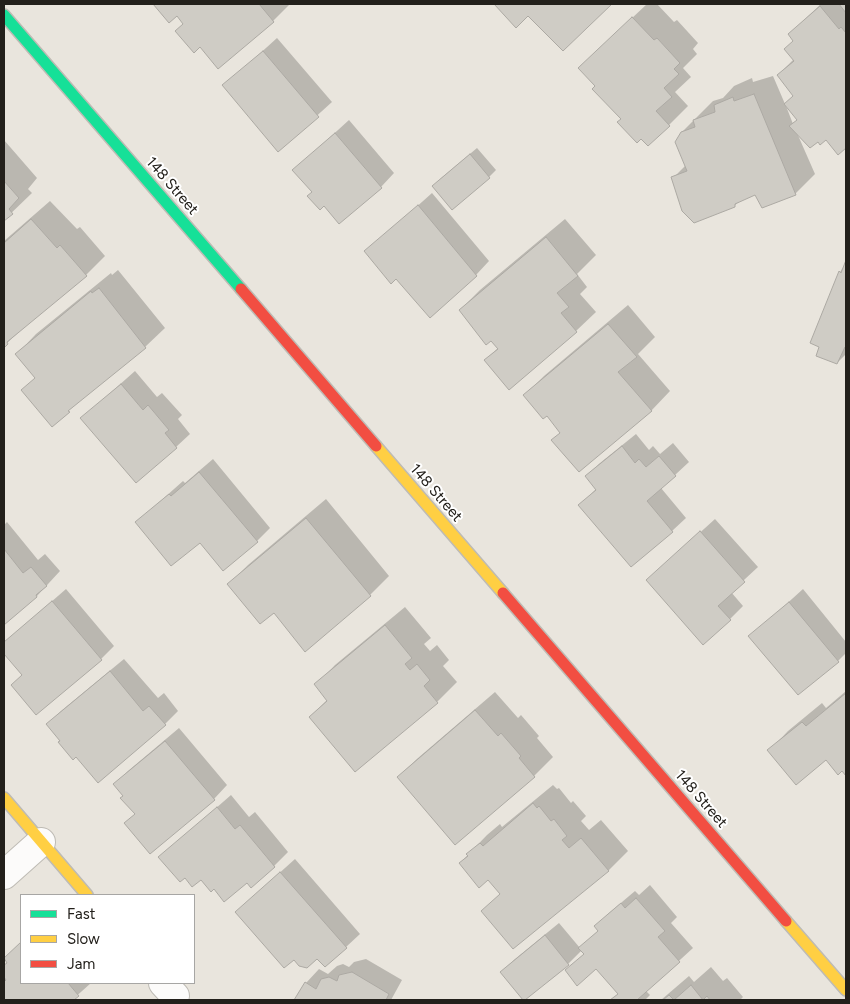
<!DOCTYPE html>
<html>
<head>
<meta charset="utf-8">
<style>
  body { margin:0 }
  #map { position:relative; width:850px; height:1004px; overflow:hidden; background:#e9e5dd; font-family:Figtree,sans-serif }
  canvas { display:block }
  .frame { position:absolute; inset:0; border:5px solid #23201b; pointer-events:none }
  .legend { position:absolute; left:20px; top:894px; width:175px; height:90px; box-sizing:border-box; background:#fff; border:1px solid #a7a6a4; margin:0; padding:6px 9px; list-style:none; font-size:15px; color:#23201b }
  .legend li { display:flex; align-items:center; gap:10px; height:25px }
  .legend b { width:25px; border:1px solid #a7a6a4 }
</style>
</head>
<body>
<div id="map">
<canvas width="850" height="1004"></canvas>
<div class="frame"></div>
<ul class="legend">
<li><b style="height:6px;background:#16e098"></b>Fast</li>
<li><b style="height:6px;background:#ffcf43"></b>Slow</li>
<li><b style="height:6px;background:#f24e42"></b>Jam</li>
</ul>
</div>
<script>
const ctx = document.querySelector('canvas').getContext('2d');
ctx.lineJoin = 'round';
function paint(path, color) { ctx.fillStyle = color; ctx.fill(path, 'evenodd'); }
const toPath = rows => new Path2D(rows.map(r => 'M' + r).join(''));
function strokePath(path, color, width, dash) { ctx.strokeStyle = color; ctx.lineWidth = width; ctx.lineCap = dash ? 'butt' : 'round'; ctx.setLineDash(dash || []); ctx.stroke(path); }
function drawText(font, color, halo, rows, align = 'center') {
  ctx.font = font + ' Figtree,sans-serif'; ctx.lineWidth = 4; ctx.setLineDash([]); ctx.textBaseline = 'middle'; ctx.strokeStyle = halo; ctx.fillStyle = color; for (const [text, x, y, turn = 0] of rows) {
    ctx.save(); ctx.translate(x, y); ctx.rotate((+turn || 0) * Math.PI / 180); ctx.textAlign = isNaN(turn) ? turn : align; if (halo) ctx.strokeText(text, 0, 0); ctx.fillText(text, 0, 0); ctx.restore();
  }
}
paint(toPath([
  [155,4,290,4,273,21,184,23,177,15,169,21],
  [496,4,610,4,563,49,528,14,516,26],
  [647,4,657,4,674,22,677,20,698,43,693,49,697,54,683,68,691,77,675,92,688,106,669,125,622,119,597,86,599,49],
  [821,4,846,4,846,147,839,153,826,138,797,133,815,174,795,194,756,193,741,200,734,206,673,178,686,165,682,132,713,101,723,98,734,86,752,78,753,82,773,76,785,104,794,95,778,75,794,59,794,40,789,34],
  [786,106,798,119,793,124],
  [277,38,332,102,279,150,224,86],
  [349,120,394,173,381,187,294,170],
  [4,140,37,178,28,189,32,193,4,220],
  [477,148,496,170,489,177,440,179],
  [432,193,489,261,476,275,397,277,366,252],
  [50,201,77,229,80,227,105,256,86,275,27,324,4,346,4,241],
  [565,219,596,255,577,274,587,287,580,294,596,312,576,331,509,388,485,360,498,348,460,310,480,290],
  [846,263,846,354,837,363,821,346,812,342,840,272],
  [118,270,165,328,145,347,85,395,53,425,23,390,36,377,17,354,36,334,111,273,112,275],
  [628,305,655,337,638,354,670,391,651,411,547,414,525,395,544,376],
  [135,371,157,397,162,393,182,415,178,419,190,434,176,447,82,418],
  [636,434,649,450,653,446,660,454,673,443,689,462,661,488,686,518,672,531,580,505,597,488,586,476,600,463],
  [213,459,270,528,257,541,137,522,183,481,185,483],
  [326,499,389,576,370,595,305,650,274,611,229,584,248,565],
  [715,519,758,567,731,592,743,606,730,619,662,567],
  [7,522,38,560,45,554,60,571,37,596,4,625,4,525],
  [66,589,114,646,101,659,23,674,4,652,4,643],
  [803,589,846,642,846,653,838,661,750,637],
  [405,607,431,638,424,644,430,651,437,645,449,660,443,666,457,682,437,702,355,771,310,717,328,699,316,685,335,665],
  [124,659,158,698,164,693,178,711,165,724,61,741,48,724,61,711],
  [846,691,846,774,826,758,769,751,788,731,822,703,826,708],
  [495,692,518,718,521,715,539,736,537,738,553,757,534,776,455,843,398,777,418,758],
  [179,728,227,785,214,799,136,813,115,784,128,771],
  [553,785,557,789,559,788,571,803,573,801,586,816,581,821,589,830,601,820,628,851,609,870,513,947,483,911,501,893,488,879,460,863,487,835,500,824,502,827],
  [231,795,249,817,255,812,288,852,274,866,251,886,247,881,214,888,201,878,160,857],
  [295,859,360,934,346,947,317,957,236,912],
  [650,885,677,917,671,923,693,948,646,991,650,995,645,1000,611,1000,619,993,597,967,567,971,585,953,582,950,568,964,524,1000,501,972,515,959,559,923,580,948,599,930,596,926,609,913,635,891,639,895],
  [21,942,21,983,91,983,72,1000,4,1000,4,982,7,979,4,975,4,966,8,962,5,958],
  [366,959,402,980,391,1000,295,1000,306,983,319,969,328,974,337,966,343,964,349,967,354,962],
  [711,967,723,981,727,978,743,997,740,1000,661,1000,689,976,694,982]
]), '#0003');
const building = toPath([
  [153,4,259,4,274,22,218,69,200,47,194,53,175,31,183,24,177,16,169,23,153,4],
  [494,4,612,4,563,51,528,16,516,28,494,4],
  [839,4,846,4,846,13,839,4],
  [820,6,839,29,841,27,846,33,846,148,838,155,826,140,820,145,818,142,810,148,789,126,797,120,784,104,793,96,777,75,794,61,784,49,793,41,788,34,820,6],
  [632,17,654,40,657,38,680,63,674,69,679,74,664,88,672,97,656,111,670,126,648,146,641,139,637,143,617,122,621,119,592,89,595,86,578,68,632,17],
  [263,51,319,117,278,152,222,85,263,51],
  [754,94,796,195,762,208,755,195,735,204,735,207,694,223,682,211,671,177,687,171,675,142,681,132,695,127,693,120,715,112,714,105,733,97,734,101,754,94],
  [335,133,382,188,339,224,324,206,320,210,307,196,312,192,292,170,335,133],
  [470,154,490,178,452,210,432,186,470,154],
  [4,181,19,198,9,209,13,214,4,221,4,181],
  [418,205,477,276,430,318,396,279,391,284,364,251,418,205],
  [31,219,57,248,60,245,87,276,7,342,8,344,4,348,4,243,31,219],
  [546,237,578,276,557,293,569,307,561,313,577,332,509,390,484,360,498,349,491,341,486,345,459,310,546,237],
  [846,260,846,348,845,347,837,364,816,356,819,347,810,343,839,271,841,273,846,260],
  [99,288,146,348,68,411,70,412,52,427,21,390,35,378,15,354,91,291,92,293,99,288],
  [608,324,637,357,618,372,652,411,579,472,551,440,560,433,547,416,543,419,523,395,608,324],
  [121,384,143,410,148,405,169,430,165,433,177,448,136,483,80,418,121,384],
  [622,446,635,463,639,459,646,467,659,456,676,476,647,501,673,532,631,567,578,505,596,490,585,476,622,446],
  [199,472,258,542,223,571,200,543,171,566,135,522,169,494,171,496,199,472],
  [306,518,371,596,305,652,274,613,260,624,227,584,306,518],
  [700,531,745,582,718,606,731,620,703,645,646,580,700,531],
  [4,549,23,573,31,567,47,586,36,595,37,597,4,625,4,549],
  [52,601,102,660,36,715,11,685,22,675,4,654,4,642,52,601],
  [789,602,839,662,798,695,748,636,789,602],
  [385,625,412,658,405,664,410,670,417,664,430,680,424,686,438,703,355,772,309,717,327,701,314,684,385,625],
  [110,671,143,711,149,706,166,725,98,783,76,757,73,760,58,742,60,741,46,724,110,671],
  [846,693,846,776,842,771,838,775,826,760,796,785,767,750,802,722,806,726,846,693],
  [475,710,498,736,501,733,521,756,519,758,535,777,455,845,397,777,475,710],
  [165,741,215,800,150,854,124,823,135,814,120,798,123,796,113,784,165,741],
  [533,803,537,808,539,806,551,821,554,819,567,836,562,840,569,848,581,838,609,871,513,949,481,911,500,894,488,880,479,888,459,863,468,856,466,854,480,843,483,846,533,803],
  [217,807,235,829,240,825,275,867,251,888,247,883,224,902,214,889,211,892,201,880,192,887,185,878,180,882,158,857,217,807],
  [280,872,347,948,325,967,317,959,307,968,299,966,294,960,284,968,235,912,280,872],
  [636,898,665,931,658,937,680,962,637,1000,610,1000,618,994,596,969,577,986,565,970,584,954,578,948,598,931,594,926,621,903,625,908,636,898],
  [545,935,569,965,525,1000,523,1000,500,972,545,935],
  [21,942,21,983,68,983,79,996,74,1000,4,1000,4,982,6,980,4,977,4,965,7,963,4,958,21,942],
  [352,972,389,994,386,1000,294,1000,305,982,316,989,321,979,329,977,337,981,339,975,352,972],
  [691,985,703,1000,707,996,710,1000,674,1000,691,985],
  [669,995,674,1000,663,1000,669,995]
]);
paint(building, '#cfccc5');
strokePath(building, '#aca9a3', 1);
const street = toPath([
  [4,875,41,842],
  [163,983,175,996]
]);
const fast = toPath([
  [4,15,241,289]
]);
const slow = toPath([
  [376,446,503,593],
  [4,798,87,895],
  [786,921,846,990]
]);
const jam = toPath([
  [241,289,376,446],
  [503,593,786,921]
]);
strokePath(street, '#bebbb4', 30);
strokePath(fast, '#bebbb4', 14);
strokePath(slow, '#bebbb4', 14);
strokePath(jam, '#bebbb4', 14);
strokePath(street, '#fcfbfa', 28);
strokePath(fast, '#16e098', 11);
strokePath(slow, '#ffcf43', 11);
strokePath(jam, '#f24e42', 11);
drawText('15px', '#23201b', '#fff', [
  ["148 Street",172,186,49],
  ["148 Street",436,493,49],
  ["148 Street",701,799,49]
]);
</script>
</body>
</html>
